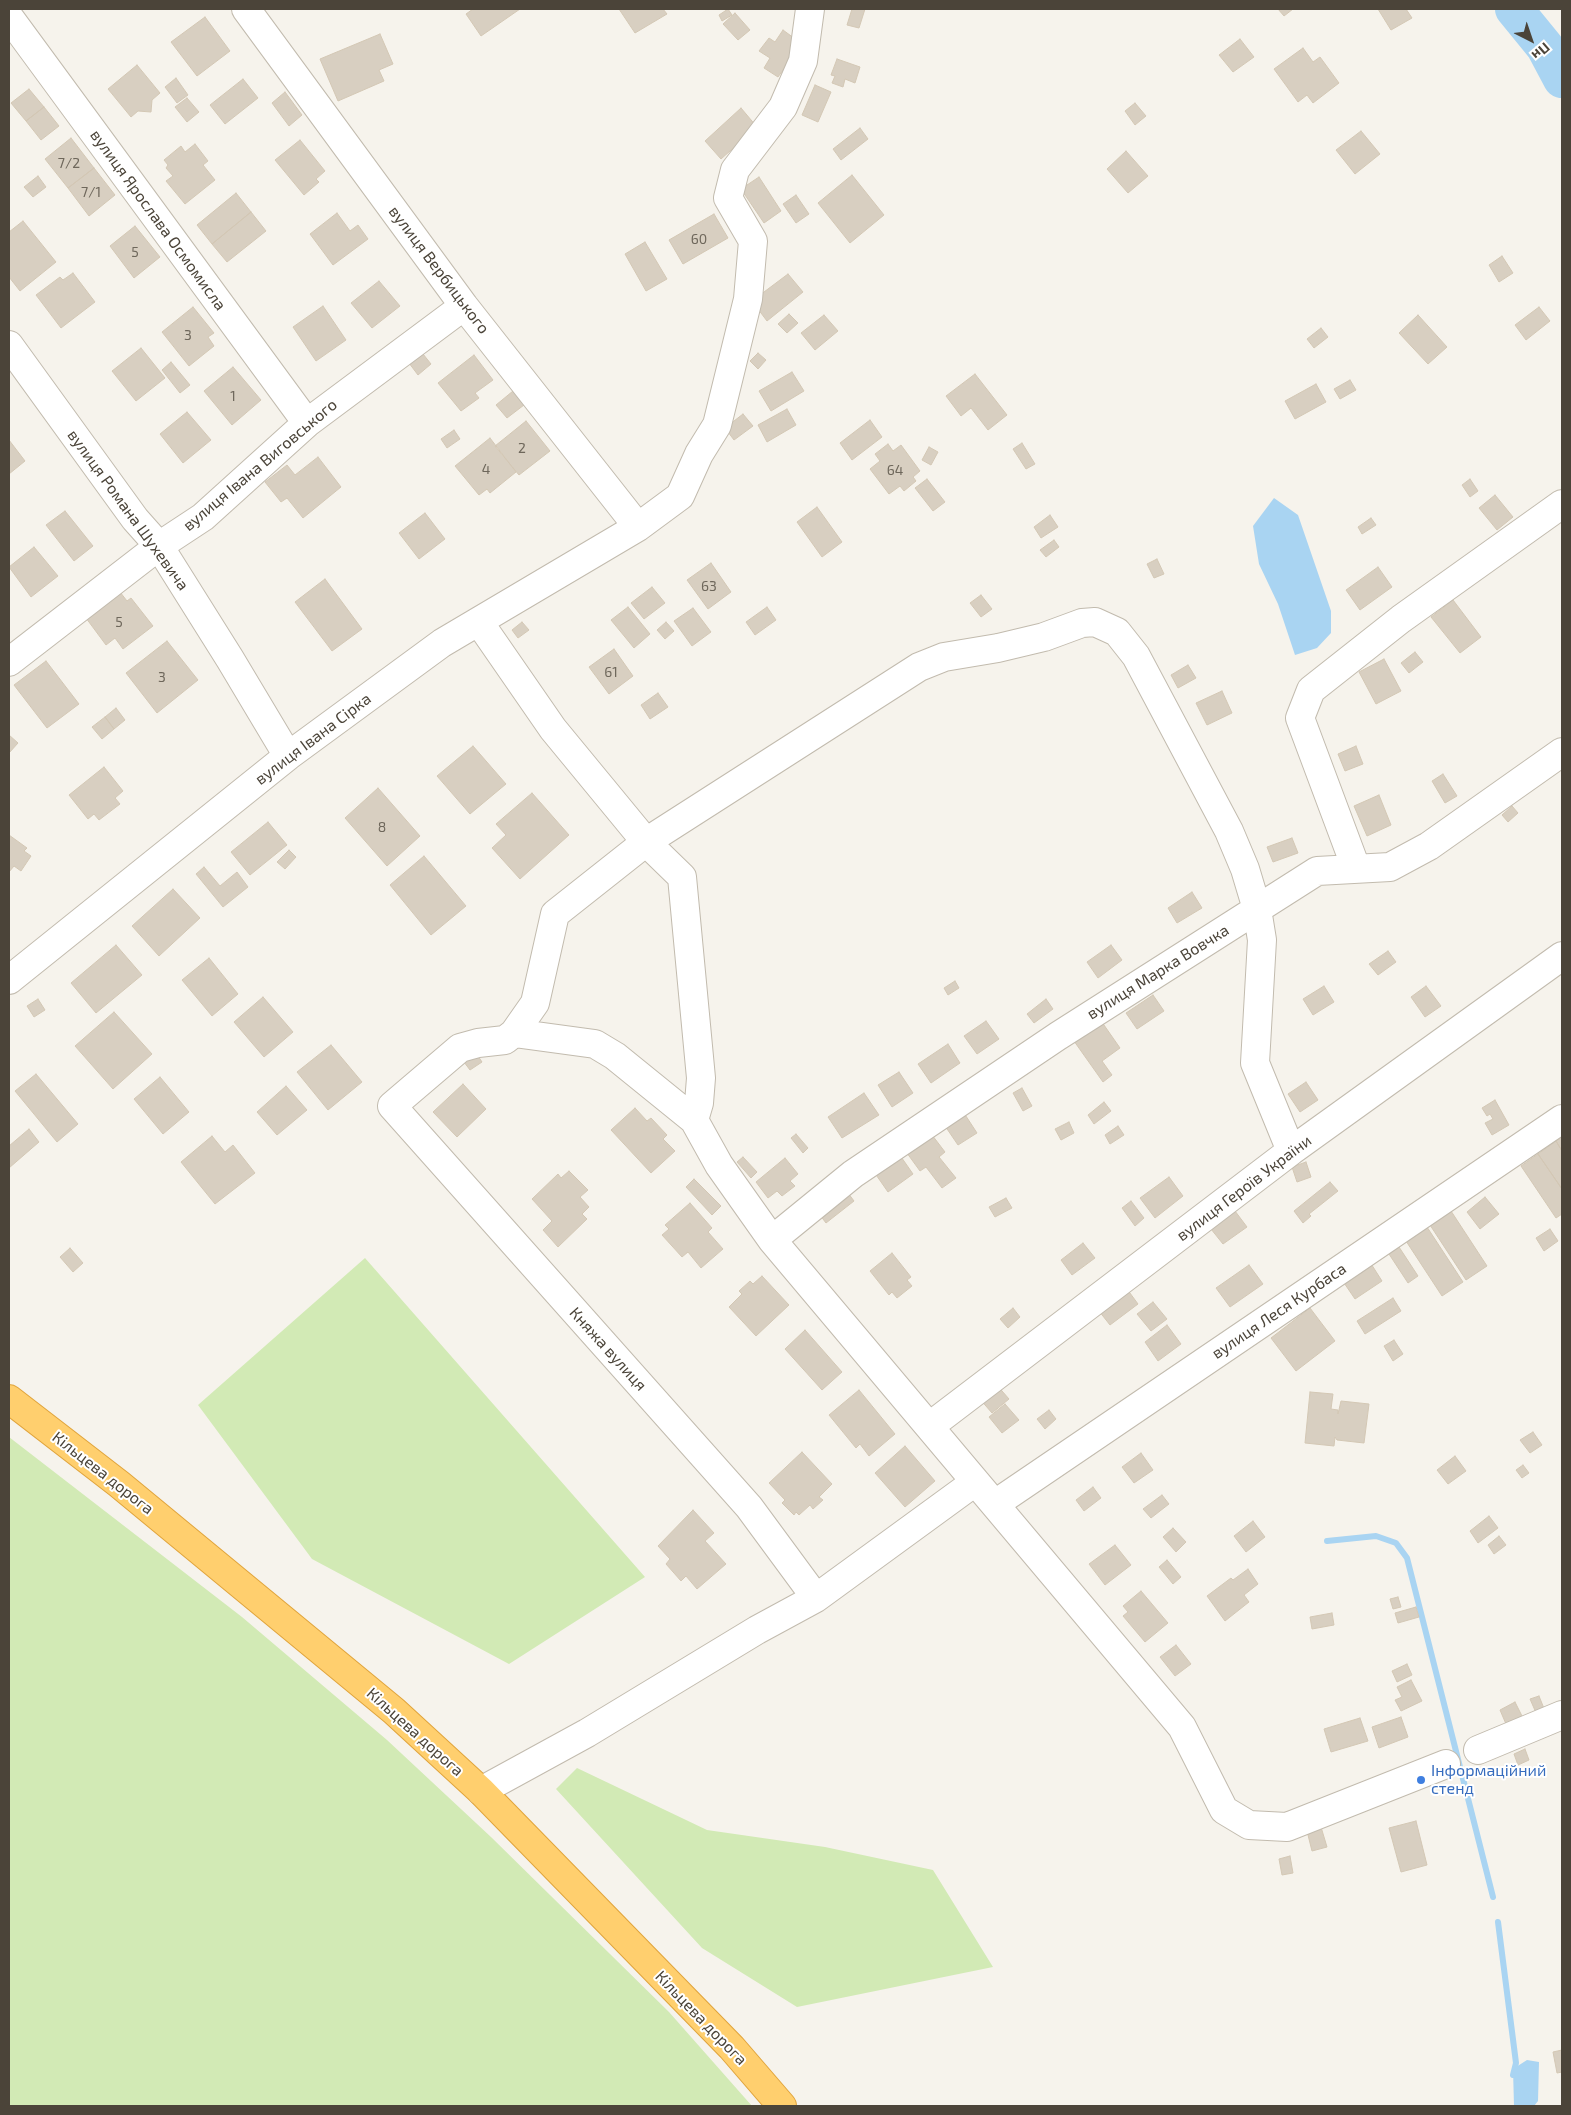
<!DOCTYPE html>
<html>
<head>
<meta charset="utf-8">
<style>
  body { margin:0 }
  #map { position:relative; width:1571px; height:2115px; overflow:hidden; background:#f6f3ec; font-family:"Exo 2",sans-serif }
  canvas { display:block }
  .frame { position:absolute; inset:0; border:10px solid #4b4439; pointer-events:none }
  .north { position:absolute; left:1506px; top:15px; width:50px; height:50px; -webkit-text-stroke:4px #fff; paint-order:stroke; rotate:139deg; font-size:14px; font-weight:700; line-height:20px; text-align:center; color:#4b4439 }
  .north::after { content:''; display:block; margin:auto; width:18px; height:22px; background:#4b4439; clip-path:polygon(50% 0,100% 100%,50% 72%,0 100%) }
</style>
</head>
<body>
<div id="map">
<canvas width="1571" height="2115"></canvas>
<div class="frame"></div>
<div class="north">Пн</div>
</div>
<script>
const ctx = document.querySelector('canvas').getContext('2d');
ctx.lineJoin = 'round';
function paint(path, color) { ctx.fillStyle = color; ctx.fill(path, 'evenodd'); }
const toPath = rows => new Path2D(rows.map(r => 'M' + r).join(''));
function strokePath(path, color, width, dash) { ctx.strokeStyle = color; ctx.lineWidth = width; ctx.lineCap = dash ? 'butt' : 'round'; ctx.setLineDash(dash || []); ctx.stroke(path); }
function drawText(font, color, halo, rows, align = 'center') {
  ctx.font = font + ' "Exo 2",sans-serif'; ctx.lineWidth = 4; ctx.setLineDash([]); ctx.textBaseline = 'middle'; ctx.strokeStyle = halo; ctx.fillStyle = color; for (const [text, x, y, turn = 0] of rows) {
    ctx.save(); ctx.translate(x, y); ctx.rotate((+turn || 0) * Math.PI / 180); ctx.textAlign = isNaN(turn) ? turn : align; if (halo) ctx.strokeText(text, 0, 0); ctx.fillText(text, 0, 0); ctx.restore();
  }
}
paint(toPath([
  [365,1258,645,1577,509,1664,312,1559,198,1405],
  [9,1437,242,1617,387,1740,491,1837,669,2012,752,2106,9,2106],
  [577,1768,707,1830,825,1847,933,1870,993,1967,797,2007,702,1948,556,1789]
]), '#d2eab5');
paint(toPath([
  [1274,498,1298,515,1331,611,1331,633,1317,648,1295,655,1278,604,1259,564,1253,526],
  [1527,2060,1539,2062,1538,2101,1534,2106,1514,2106,1513,2069]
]), '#a9d4f2');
strokePath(toPath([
  [1327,1541,1376,1536,1396,1543,1407,1558,1493,1897],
  [1498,1922,1516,2063,1513,2075]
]), '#a9d4f2', 6);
strokePath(toPath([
  [1514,9,1545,47,1562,79]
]), '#a9d4f2', 38);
const building = toPath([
  [473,9,520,9,481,36,466,14,473,9],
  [619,9,663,9,667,14,635,33,619,9],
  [728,9,732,15,722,21,719,15,728,9],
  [852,9,865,9,859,28,847,25,852,9],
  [1278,9,1293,9,1284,16,1278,9],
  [1378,9,1406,9,1412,18,1391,30,1378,9],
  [735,13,750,30,738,40,723,24,735,13],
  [205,17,230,51,197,76,171,42,205,17],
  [783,30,802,44,778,77,764,68,770,58,759,51,769,38,775,42,783,30],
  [380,34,393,64,379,70,384,81,338,101,320,59,380,34],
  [1240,39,1254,57,1233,72,1219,55,1240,39],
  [1303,48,1313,62,1320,57,1339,83,1313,103,1307,95,1298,102,1274,69,1303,48],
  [837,59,860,67,855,83,845,79,843,87,832,83,835,76,831,75,837,59],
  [137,65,160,93,152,100,151,112,138,111,131,117,108,89,137,65],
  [176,78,188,95,177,103,165,87,176,78],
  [243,79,258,98,225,124,210,105,243,79],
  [815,85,831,92,818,122,802,115,815,85],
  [29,89,44,107,26,121,11,103,29,89],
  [285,92,302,115,289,126,272,103,285,92],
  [187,98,199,112,187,122,175,107,187,98],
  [1135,103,1146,116,1135,125,1125,111,1135,103],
  [44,107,59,126,41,140,26,121,44,107],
  [741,108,757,127,721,159,705,141,741,108],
  [860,128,868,139,841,160,833,149,860,128],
  [1361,131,1380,154,1355,174,1336,150,1361,131],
  [71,138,94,168,68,188,45,159,71,138],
  [300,140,325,171,316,179,319,182,304,195,275,160,300,140],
  [195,144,208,161,203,165,215,180,185,204,166,181,173,176,166,168,168,165,164,160,181,146,185,152,195,144],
  [1126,151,1148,176,1128,193,1107,169,1126,151],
  [94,168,115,195,89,216,68,188,94,168],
  [852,175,884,215,850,243,818,203,852,175],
  [38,176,46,187,33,197,24,187,38,176],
  [759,177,781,211,764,223,741,189,759,177],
  [236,193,251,212,212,244,197,225,236,193],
  [796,195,809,214,796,223,783,204,796,195],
  [251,212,266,231,227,262,212,244,251,212],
  [337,213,350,231,358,225,368,239,333,265,310,234,337,213],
  [714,214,728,238,683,264,669,240,714,214],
  [23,221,56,262,20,291,9,277,9,232,23,221],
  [135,226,160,257,134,278,110,246,135,226],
  [645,242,667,279,646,291,625,254,645,242],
  [1502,256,1513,273,1499,282,1489,265,1502,256],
  [73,273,95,302,61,328,36,295,60,277,63,280,73,273],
  [788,274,803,292,767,321,752,301,788,274],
  [379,281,400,306,372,328,351,303,379,281],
  [323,306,346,340,316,361,293,327,323,306],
  [193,307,214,333,208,337,214,346,189,366,162,332,193,307],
  [1539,307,1550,321,1526,340,1515,325,1539,307],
  [789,314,798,323,787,333,778,324,789,314],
  [824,315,838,331,815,350,801,333,824,315],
  [1418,315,1447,347,1428,364,1399,333,1418,315],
  [1321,328,1328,337,1314,348,1307,339,1321,328],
  [141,348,165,378,136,401,112,371,141,348],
  [419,349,431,364,418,375,406,359,419,349],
  [758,353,766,360,758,369,750,361,758,353],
  [474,355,493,380,475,393,479,398,461,411,438,383,474,355],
  [171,362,190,385,180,393,162,370,171,362],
  [233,367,261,400,232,425,204,391,233,367],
  [792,372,804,391,771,411,759,391,792,372],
  [975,374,1007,415,988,430,971,408,961,416,946,396,975,374],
  [1350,380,1356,390,1340,399,1334,389,1350,380],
  [1316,384,1326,402,1295,419,1285,401,1316,384],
  [513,391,524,405,507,418,496,405,513,391],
  [787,409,796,425,767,442,758,425,787,409],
  [187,412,211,440,183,463,160,434,187,412],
  [743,414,753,426,734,440,725,428,743,414],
  [870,420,882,437,852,460,840,443,870,420],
  [526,421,550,451,519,475,495,446,526,421],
  [454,430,460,439,447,448,441,439,454,430],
  [490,438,516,472,490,493,487,489,479,495,455,466,490,438],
  [9,440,25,461,9,474,9,440],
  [1022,443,1035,464,1026,469,1013,449,1022,443],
  [888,444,893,451,901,445,920,471,913,477,916,481,904,491,900,486,889,494,870,469,880,461,875,454,888,444],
  [929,447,938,452,931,465,922,460,929,447],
  [318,457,341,487,303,518,287,498,281,502,265,482,287,465,295,475,318,457],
  [927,479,945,502,933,511,915,488,927,479],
  [1470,479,1478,491,1470,497,1462,485,1470,479],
  [1495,495,1513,517,1497,530,1479,508,1495,495],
  [817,507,842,542,822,557,797,522,817,507],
  [65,511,93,546,74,561,46,525,65,511],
  [425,513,445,539,419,559,399,533,425,513],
  [1050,515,1058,527,1041,538,1034,527,1050,515],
  [1371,518,1376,525,1362,534,1358,527,1371,518],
  [1054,540,1059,547,1046,557,1040,550,1054,540],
  [34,547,58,576,31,597,9,567,34,547],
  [1157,559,1164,574,1154,578,1147,564,1157,559],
  [711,563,731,592,708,609,687,580,711,563],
  [1378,567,1392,587,1360,610,1346,590,1378,567],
  [325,579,362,629,332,651,295,602,325,579],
  [652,587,665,603,644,619,631,603,652,587],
  [120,592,127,601,131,598,153,626,123,649,115,638,106,645,86,618,120,592],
  [981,595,992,609,981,617,970,603,981,595],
  [1453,600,1481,637,1460,653,1431,617,1453,600],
  [628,607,650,634,634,648,611,620,628,607],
  [767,607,776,620,755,635,746,622,767,607],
  [693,608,711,632,692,646,674,621,693,608],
  [522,622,529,630,518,638,512,630,522,622],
  [666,622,674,631,665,639,657,630,666,622],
  [167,641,198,680,157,713,126,673,167,641],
  [614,649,633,676,609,694,589,667,614,649],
  [1415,652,1423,662,1409,673,1401,663,1415,652],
  [1384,659,1401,691,1376,704,1359,672,1384,659],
  [46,661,79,704,47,728,14,685,46,661],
  [1188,665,1196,678,1178,688,1171,675,1188,665],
  [1222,691,1232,713,1207,725,1196,703,1222,691],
  [658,693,668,707,650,719,641,705,658,693],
  [116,708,125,720,114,729,105,717,116,708],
  [105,717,114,729,102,739,92,727,105,717],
  [9,735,18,743,9,753,9,735],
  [473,746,506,784,470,814,437,776,473,746],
  [1356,746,1363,764,1345,771,1338,754,1356,746],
  [104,767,123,791,115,798,120,804,99,820,94,814,88,819,69,795,104,767],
  [1443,774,1457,796,1445,803,1432,781,1443,774],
  [378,788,420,836,387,866,345,818,378,788],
  [532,793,569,835,520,879,492,848,506,835,496,824,532,793],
  [1379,795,1391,825,1367,836,1354,806,1379,795],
  [1512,806,1518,813,1508,822,1502,815,1512,806],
  [268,822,287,845,250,875,231,852,268,822],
  [9,835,27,848,24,851,31,856,21,871,14,866,9,872,9,835],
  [1292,838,1298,853,1273,862,1267,847,1292,838],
  [289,850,296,857,285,869,277,862,289,850],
  [424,856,466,906,431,935,390,885,424,856],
  [204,867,220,886,237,872,248,887,223,907,196,874,204,867],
  [173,889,200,918,159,956,132,926,173,889],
  [1192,892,1202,908,1177,923,1168,908,1192,892],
  [116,945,142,975,96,1013,71,983,116,945],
  [1111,945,1122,960,1098,978,1087,962,1111,945],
  [1388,951,1396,962,1378,975,1369,964,1388,951],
  [209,958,238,994,212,1016,182,980,209,958],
  [955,981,959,988,948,995,944,988,955,981],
  [1324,986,1334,1002,1313,1015,1303,999,1324,986],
  [1426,986,1441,1006,1425,1017,1411,997,1426,986],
  [1153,995,1164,1011,1137,1029,1126,1013,1153,995],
  [263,997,293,1032,264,1057,234,1022,263,997],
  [38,999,45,1010,34,1017,27,1006,38,999],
  [1046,999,1053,1009,1034,1023,1027,1014,1046,999],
  [114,1012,152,1054,113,1089,75,1046,114,1012],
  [1097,1015,1120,1048,1102,1061,1112,1075,1103,1082,1069,1034,1097,1015],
  [986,1021,999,1039,977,1054,964,1036,986,1021],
  [948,1044,960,1063,931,1083,918,1064,948,1044],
  [331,1045,362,1082,328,1110,297,1072,331,1045],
  [476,1053,482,1062,470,1070,464,1062,476,1053],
  [899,1072,913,1093,892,1107,878,1085,899,1072],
  [36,1074,78,1124,57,1142,15,1091,36,1074],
  [160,1077,189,1112,163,1134,134,1099,160,1077],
  [1306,1082,1318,1100,1300,1112,1288,1094,1306,1082],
  [463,1084,486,1109,457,1137,433,1112,463,1084],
  [286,1086,307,1110,277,1135,257,1112,286,1086],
  [1022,1088,1032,1106,1023,1111,1013,1093,1022,1088],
  [864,1093,879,1115,842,1138,828,1117,864,1093],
  [1495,1100,1509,1125,1492,1135,1485,1123,1493,1119,1490,1114,1487,1116,1482,1108,1495,1100],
  [1104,1102,1111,1111,1094,1124,1088,1115,1104,1102],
  [635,1108,647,1121,651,1118,667,1135,663,1139,675,1151,651,1173,611,1130,635,1108],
  [962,1110,977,1133,958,1145,943,1123,962,1110],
  [1069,1122,1074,1133,1061,1140,1055,1129,1069,1122],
  [1118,1126,1124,1135,1110,1144,1105,1135,1118,1126],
  [29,1129,39,1142,9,1168,9,1146,29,1129],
  [929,1131,945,1152,939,1157,956,1178,942,1188,926,1167,920,1171,904,1149,929,1131],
  [796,1134,808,1148,803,1153,791,1138,796,1134],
  [212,1136,225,1152,233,1145,255,1173,215,1204,181,1162,212,1136],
  [1562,1137,1562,1151,1556,1141,1562,1137],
  [1556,1141,1562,1151,1562,1189,1538,1154,1556,1141],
  [897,1151,913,1174,888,1192,872,1169,897,1151],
  [1538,1154,1562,1189,1562,1214,1556,1218,1521,1166,1538,1154],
  [743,1157,757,1172,751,1178,737,1162,743,1157],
  [785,1158,798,1174,790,1181,795,1186,782,1196,777,1191,768,1198,756,1182,785,1158],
  [1306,1162,1311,1177,1297,1182,1292,1167,1306,1162],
  [569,1171,588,1190,580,1197,589,1207,582,1214,587,1219,558,1247,543,1230,552,1221,532,1199,558,1174,561,1178,569,1171],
  [1169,1177,1183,1196,1155,1218,1140,1198,1169,1177],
  [694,1179,721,1206,712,1215,686,1187,694,1179],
  [1330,1182,1338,1191,1309,1214,1311,1216,1303,1223,1294,1211,1330,1182],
  [842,1185,854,1201,826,1223,814,1207,842,1185],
  [1485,1197,1499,1214,1480,1229,1467,1212,1485,1197],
  [1006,1198,1012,1208,995,1217,989,1207,1006,1198],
  [1131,1201,1144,1218,1135,1226,1122,1208,1131,1201],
  [690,1203,712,1228,708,1232,723,1249,701,1268,688,1252,682,1257,662,1235,669,1229,665,1225,690,1203],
  [1235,1211,1247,1227,1223,1244,1211,1229,1235,1211],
  [1451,1211,1487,1266,1466,1280,1430,1225,1451,1211],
  [1427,1227,1463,1282,1442,1296,1406,1241,1427,1227],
  [1550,1229,1558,1241,1544,1251,1536,1238,1550,1229],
  [1083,1243,1095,1258,1072,1275,1061,1260,1083,1243],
  [1399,1247,1418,1276,1408,1283,1389,1254,1399,1247],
  [70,1248,83,1263,73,1272,60,1257,70,1248],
  [892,1253,911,1277,907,1280,912,1286,897,1298,892,1292,889,1295,870,1271,892,1253],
  [1368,1259,1382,1281,1355,1299,1340,1277,1368,1259],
  [1249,1265,1263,1284,1230,1307,1216,1288,1249,1265],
  [762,1276,789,1305,756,1336,729,1307,742,1294,739,1291,750,1281,753,1284,762,1276],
  [1127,1289,1138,1304,1110,1325,1099,1311,1127,1289],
  [1393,1298,1401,1311,1365,1334,1357,1321,1393,1298],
  [1153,1302,1167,1319,1151,1331,1137,1314,1153,1302],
  [1013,1308,1020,1317,1008,1328,1000,1319,1013,1308],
  [1310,1308,1335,1341,1296,1371,1271,1338,1310,1308],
  [1167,1325,1181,1344,1158,1361,1145,1342,1167,1325],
  [805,1330,842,1372,822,1390,785,1349,805,1330],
  [1394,1340,1403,1354,1393,1361,1384,1346,1394,1340],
  [996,1384,1009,1399,992,1413,979,1398,996,1384],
  [859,1390,895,1434,869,1456,860,1444,856,1448,829,1415,859,1390],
  [1310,1392,1333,1394,1331,1409,1338,1410,1338,1414,1341,1401,1369,1404,1364,1443,1337,1440,1335,1437,1334,1446,1305,1443,1310,1392],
  [1005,1404,1019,1420,1002,1433,989,1417,1005,1404],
  [1049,1410,1056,1419,1045,1429,1037,1419,1049,1410],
  [1533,1432,1542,1445,1530,1453,1520,1440,1533,1432],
  [905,1446,935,1481,905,1507,875,1473,905,1446],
  [802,1452,832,1484,819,1497,823,1500,813,1509,810,1505,799,1515,796,1512,794,1515,782,1503,785,1500,769,1483,802,1452],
  [1141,1453,1153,1470,1134,1483,1122,1467,1141,1453],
  [1455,1456,1466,1471,1448,1484,1437,1470,1455,1456],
  [1523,1465,1529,1473,1522,1478,1516,1470,1523,1465],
  [1093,1487,1101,1498,1084,1511,1076,1500,1093,1487],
  [1162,1495,1169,1504,1151,1518,1143,1509,1162,1495],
  [693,1510,714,1533,705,1541,726,1564,697,1589,686,1576,681,1581,666,1564,670,1559,658,1546,693,1510],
  [1489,1516,1498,1528,1478,1543,1470,1531,1489,1516],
  [1253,1521,1265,1537,1246,1552,1234,1536,1253,1521],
  [1173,1528,1186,1542,1176,1552,1163,1537,1173,1528],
  [1499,1536,1506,1545,1494,1554,1488,1545,1499,1536],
  [1115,1545,1131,1565,1105,1585,1089,1564,1115,1545],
  [1167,1560,1181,1577,1173,1584,1159,1567,1167,1560],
  [1248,1569,1258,1584,1244,1595,1249,1602,1225,1621,1207,1596,1231,1578,1233,1580,1248,1569],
  [1141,1591,1168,1623,1145,1642,1123,1616,1128,1612,1123,1606,1141,1591],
  [1398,1597,1401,1607,1393,1609,1390,1599,1398,1597],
  [1416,1607,1419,1617,1398,1623,1395,1613,1416,1607],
  [1332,1613,1334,1625,1312,1629,1310,1617,1332,1613],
  [1176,1645,1191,1664,1175,1676,1160,1657,1176,1645],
  [1407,1664,1412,1675,1397,1682,1392,1671,1407,1664],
  [1411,1680,1422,1701,1401,1711,1395,1700,1402,1697,1397,1687,1411,1680],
  [1539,1696,1545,1711,1537,1715,1530,1699,1539,1696],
  [1515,1702,1522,1716,1506,1724,1500,1710,1515,1702],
  [1401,1717,1408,1737,1379,1748,1372,1727,1401,1717],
  [1360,1718,1368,1741,1331,1752,1324,1729,1360,1718],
  [1525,1749,1529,1760,1518,1765,1514,1754,1525,1749],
  [1416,1821,1427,1865,1401,1872,1389,1828,1416,1821],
  [1321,1827,1327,1847,1312,1851,1307,1831,1321,1827],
  [1290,1856,1293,1873,1282,1875,1279,1859,1290,1856],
  [1562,2050,1562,2072,1557,2073,1553,2052,1562,2050]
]);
paint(building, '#d8cfc1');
strokePath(building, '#d3c7b4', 1);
const minor = toPath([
  [246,9,464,306,638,527],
  [9,17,307,423],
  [9,345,135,519,159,546,230,659,288,756],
  [479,622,553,729,646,842,682,877,701,1078,699,1103,694,1120,719,1165,772,1240,1182,1727,1224,1810,1249,1825,1287,1827,1446,1764],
  [9,662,159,546,203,517,307,423,464,306],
  [1356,868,1300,718,1311,690,1401,619,1562,504],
  [9,980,288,756,442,643,638,527,680,496,699,454,717,425,748,299,753,241,728,198,735,170,783,107,803,61,810,9],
  [514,1033,595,1044,615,1056,694,1120],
  [772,1240,853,1174,1058,1036,1317,871,1390,867,1429,846,1562,752],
  [930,1426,1291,1151,1562,956],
  [995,1504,1562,1119],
  [816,1598,749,1507,392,1106,460,1048,478,1043,505,1040,514,1033,535,1003,555,914,646,842,919,667,944,657,998,648,1044,637,1082,623,1095,622,1117,632,1136,656,1229,831,1245,869,1257,909,1262,940,1255,1063,1291,1151],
  [1478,1750,1562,1715],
  [481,1791,587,1733,757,1630,816,1598,975,1482]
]);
const highway = toPath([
  [9,1399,119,1484,394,1711,481,1791,732,2048,782,2106]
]);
strokePath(minor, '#c2bbae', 30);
strokePath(highway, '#e0a43c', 30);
strokePath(minor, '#fff', 28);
strokePath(highway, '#ffcf6e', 28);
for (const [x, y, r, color] of [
  [1421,1780,5,"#3f7fe0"]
]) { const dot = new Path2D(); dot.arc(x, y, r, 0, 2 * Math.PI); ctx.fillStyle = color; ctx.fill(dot); strokePath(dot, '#fff', 2); }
drawText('14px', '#6e675b', null, [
  ["7/2",69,163],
  ["7/1",91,192],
  ["60",699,239],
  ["5",135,252],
  ["3",188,335],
  ["1",233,396],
  ["2",522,448],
  ["4",486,469],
  ["64",895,470],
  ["63",709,586],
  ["5",119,622],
  ["61",611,672],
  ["3",162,677],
  ["8",382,827]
]);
drawText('16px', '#4b4439', '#fff', [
  ["вулиця Ярослава Осмомисла",158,220,54],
  ["вулиця Вербицького",439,270,53],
  ["вулиця Івана Виговського",260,465,-40],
  ["вулиця Романа Шухевича",128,510,54],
  ["вулиця Івана Сірка",313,739,-37],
  ["вулиця Марка Вовчка",1158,972,-32],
  ["вулиця Героїв України",1244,1188,-37],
  ["вулиця Леся Курбаса",1279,1311,-34],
  ["Княжа вулиця",608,1349,48],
  ["Кільцева дорога",103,1473,38],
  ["Кільцева дорога",415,1732,42],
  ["Кільцева дорога",701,2018,46]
]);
drawText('16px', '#366cbe', '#fff', [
  ["Інформаційний",1431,1771],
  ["стенд",1431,1789]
], 'left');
</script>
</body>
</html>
